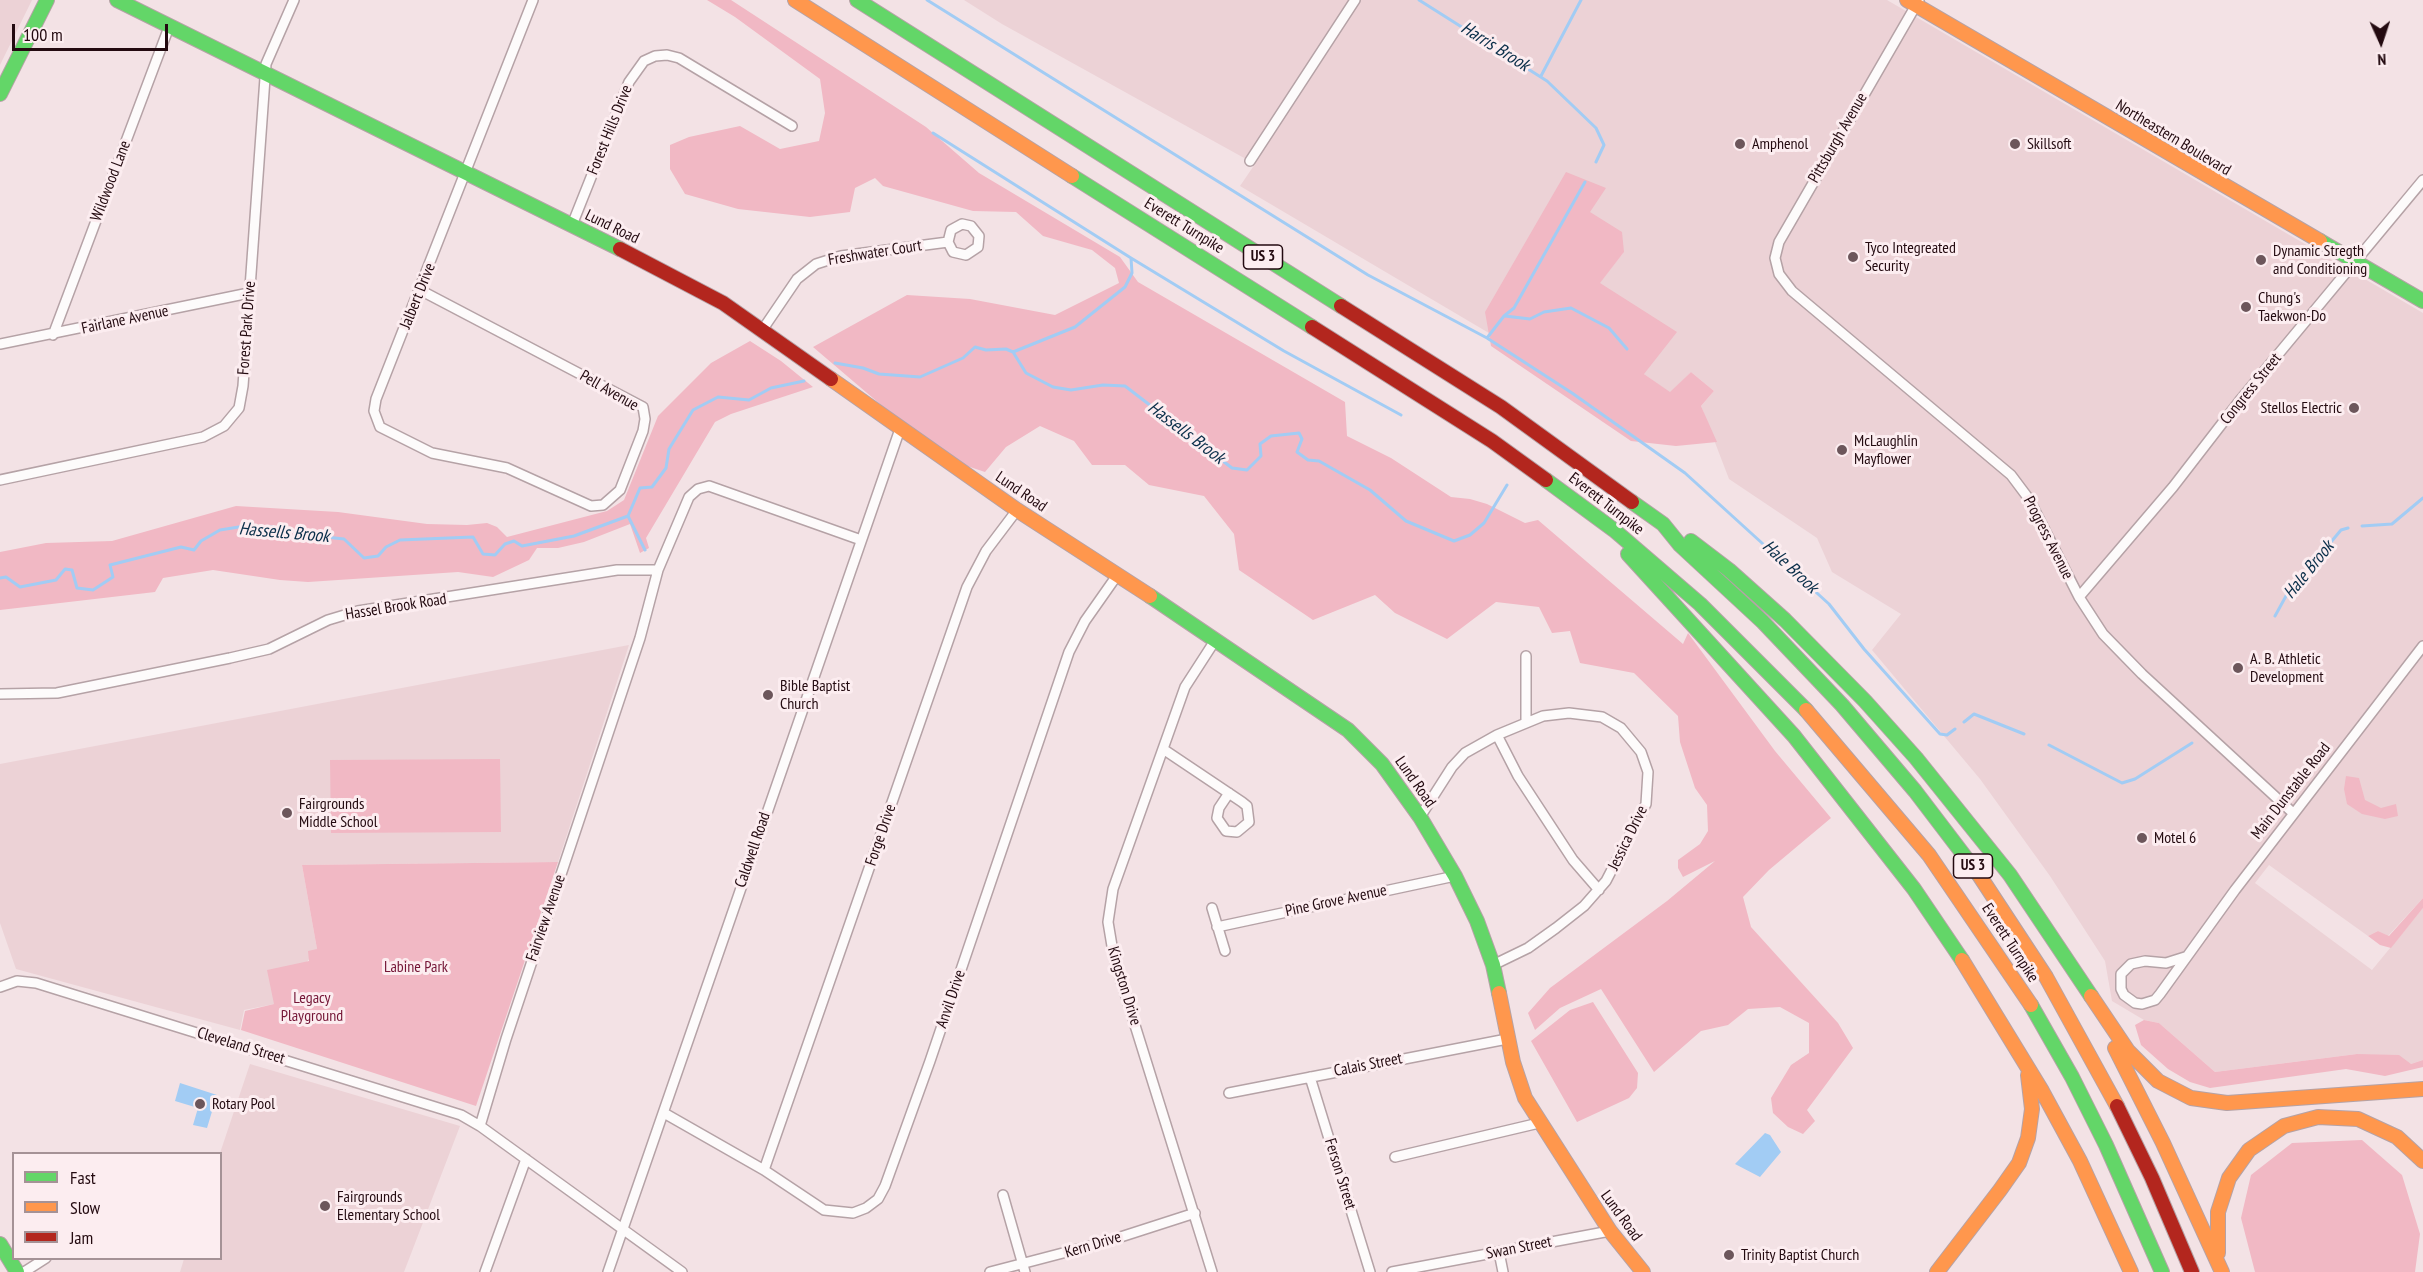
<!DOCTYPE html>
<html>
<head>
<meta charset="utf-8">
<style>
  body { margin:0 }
  #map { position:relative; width:2423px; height:1272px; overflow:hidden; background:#f3e2e5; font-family:"PT Sans Narrow",sans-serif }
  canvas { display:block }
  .legend { position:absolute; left:12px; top:1152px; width:210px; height:108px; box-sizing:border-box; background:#fcedf0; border:2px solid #a59296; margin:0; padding:8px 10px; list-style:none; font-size:18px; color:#230a10 }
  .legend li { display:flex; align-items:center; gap:12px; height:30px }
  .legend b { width:30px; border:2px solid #a59296 }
  .north { position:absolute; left:2351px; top:12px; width:60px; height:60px; -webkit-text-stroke:4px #fcedf0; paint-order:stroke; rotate:177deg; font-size:16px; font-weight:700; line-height:24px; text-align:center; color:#230a10 }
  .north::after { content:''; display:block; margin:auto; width:21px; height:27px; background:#230a10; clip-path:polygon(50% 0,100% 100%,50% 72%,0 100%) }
  .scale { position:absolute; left:12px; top:24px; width:156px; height:27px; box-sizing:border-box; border:3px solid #230a10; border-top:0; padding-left:8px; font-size:18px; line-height:21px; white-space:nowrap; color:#230a10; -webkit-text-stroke:4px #fcedf0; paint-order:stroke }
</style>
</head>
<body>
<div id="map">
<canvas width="2423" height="1272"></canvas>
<ul class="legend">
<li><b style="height:8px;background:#63d668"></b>Fast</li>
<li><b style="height:8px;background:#ff974d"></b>Slow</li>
<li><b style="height:8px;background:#b3261e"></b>Jam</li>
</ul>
<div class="north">N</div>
<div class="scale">100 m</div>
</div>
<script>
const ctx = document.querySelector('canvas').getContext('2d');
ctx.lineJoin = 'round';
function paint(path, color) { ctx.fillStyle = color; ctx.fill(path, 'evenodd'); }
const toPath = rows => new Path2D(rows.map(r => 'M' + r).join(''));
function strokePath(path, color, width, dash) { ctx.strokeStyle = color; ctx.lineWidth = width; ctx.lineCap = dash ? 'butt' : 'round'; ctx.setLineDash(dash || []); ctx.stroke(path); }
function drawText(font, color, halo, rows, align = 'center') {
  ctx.font = font + ' "PT Sans Narrow",sans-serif'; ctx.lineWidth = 6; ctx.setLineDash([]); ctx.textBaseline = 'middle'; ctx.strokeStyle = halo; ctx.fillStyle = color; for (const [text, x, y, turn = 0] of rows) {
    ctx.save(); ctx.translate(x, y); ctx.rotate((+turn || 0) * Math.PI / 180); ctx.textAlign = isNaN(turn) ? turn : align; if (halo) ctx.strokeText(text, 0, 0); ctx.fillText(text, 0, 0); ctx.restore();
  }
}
paint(toPath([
  [0,0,32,0,0,65],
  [964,0,1887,0,2423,313,2423,898,2388,936,2378,931,2368,936,2269,865,2255,883,2372,970,2423,908,2423,1060,2411,1064,2357,1054,2215,1072,2159,1023,2144,1020,2112,1001,2105,961,2050,876,1980,779,1872,650,1901,614,1832,572,1817,538,1729,479,1701,406,1714,391,1691,372,1670,393,1644,374,1599,283,1624,252,1494,336,1240,186,1255,164,1002,24],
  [629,645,558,862,302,865,317,949,274,1004,244,1010,240,1030,16,969,0,923,0,764],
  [250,1064,460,1126,404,1272,180,1272,184,1259,220,1258,220,1153]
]), '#ecd2d6');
paint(toPath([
  [707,0,731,0,926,127,979,173,1120,257,1138,282,1345,402,1347,436,1391,458,1451,497,1470,499,1487,504,1525,523,1538,520,1683,644,1688,633,1775,751,1831,818,1769,870,1743,897,1751,927,1838,1023,1853,1048,1807,1110,1815,1121,1803,1134,1788,1127,1773,1113,1771,1098,1791,1065,1809,1053,1809,1023,1780,1007,1748,1009,1728,1025,1701,1031,1654,1072,1601,989,1560,1008,1535,1030,1528,1013,1550,988,1667,901,1715,861,1683,877,1678,868,1678,860,1700,844,1708,831,1707,805,1695,788,1680,742,1678,716,1634,673,1580,663,1570,631,1552,633,1539,607,1496,602,1447,639,1395,613,1375,595,1313,620,1239,570,1234,534,1204,496,1149,485,1125,465,1092,465,1074,441,1040,426,1006,447,985,472,955,462,914,433,813,347,907,295,970,299,1055,315,1119,283,1115,268,1092,250,1043,236,1016,212,973,211,883,186,875,178,855,188,850,212,810,217,738,209,685,194,670,169,670,145,689,137,740,126,780,149,819,141,825,113,820,79,735,17],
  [1566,172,1606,188,1590,212,1622,232,1624,252,1600,283,1677,332,1644,374,1670,392,1691,372,1714,391,1701,406,1717,442,1676,446,1631,441,1491,346,1485,312],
  [750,341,781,361,813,387,731,414,715,422,646,538,649,548,640,553,630,524,584,542,558,548,537,548,529,560,493,577,458,572,308,582,280,580,213,570,163,578,155,592,0,610,0,552,46,543,112,541,236,506,338,512,427,524,467,525,487,523,497,527,507,537,607,511,624,500,658,416,711,363],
  [500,759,501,832,331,833,330,760],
  [2346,776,2359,778,2365,800,2381,808,2396,804,2398,816,2385,819,2362,814,2347,804,2344,789],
  [558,862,476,1106,241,1030,245,1011,274,1004,267,970,309,961,308,951,317,949,302,865],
  [2423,898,2423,908,2391,948,2380,945,2368,936,2378,931,2389,936],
  [1593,1002,1638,1073,1637,1088,1629,1098,1577,1122,1531,1041,1570,1010],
  [2144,1020,2159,1023,2215,1072,2357,1054,2399,1055,2411,1064,2423,1060,2423,1067,2385,1076,2346,1069,2210,1088,2190,1082,2168,1069,2141,1045,2135,1025],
  [2362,1140,2402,1175,2420,1234,2415,1272,2255,1272,2241,1218,2251,1175,2292,1143]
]), '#f1b8c4');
paint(toPath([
  [180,1083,217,1095,207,1128,193,1125,198,1108,175,1101],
  [1765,1133,1770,1135,1781,1152,1760,1177,1735,1164]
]), '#a2ccf4');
strokePath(toPath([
  [927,0,1368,275,1487,338],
  [1419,0,1547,81,1596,128,1604,145,1596,162],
  [1541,76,1581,0],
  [933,133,1131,258,1132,273,1125,287,1075,327,1013,352],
  [1585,182,1514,308,1504,316,1487,338,1572,393,1685,473,1829,604,1864,649,1940,734,1947,735,1955,729],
  [1131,258,1284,351,1401,415],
  [1505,316,1530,319,1544,312,1571,308,1609,328,1627,349],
  [835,363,863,368,879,374,920,377,963,358,975,347,986,350,1006,349,1013,352,1026,373,1053,387,1071,390,1103,385,1125,386,1232,468,1247,470,1261,456,1260,444,1271,436,1299,433,1302,439,1297,452,1308,460,1319,461,1370,490,1406,521,1454,541,1470,535,1484,523,1507,485],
  [628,516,645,550],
  [2362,526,2392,524,2423,498],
  [0,578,6,577,20,587,56,580,65,569,72,570,77,588,93,590,113,577,110,565,181,547,194,550,201,541,220,530,245,526,273,527,308,535,344,539,364,558,378,556,386,547,400,540,473,537,483,554,495,555,505,544,514,541,522,546,574,536,628,516,640,488,652,487,666,468,669,449,693,410,718,397,749,400,771,388,804,381],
  [2275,616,2286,596,2341,530,2348,528],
  [1964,722,1974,714,2024,734],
  [2049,745,2122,783,2135,779,2192,743]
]), '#a2ccf4', 3);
const street = toPath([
  [1919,0,1779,242,1775,258,1779,274,1792,291,2011,475,2029,499,2079,597,2103,634,2142,674,2293,813],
  [1250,161,1355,0],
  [572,225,629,82,644,61,655,56,667,55,679,58,792,126],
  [420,290,643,407,645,419,643,431,620,490,603,505,591,506,507,468,432,453,380,427,374,411,376,399,533,0],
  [763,329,797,279,816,264,841,256,948,242,953,252,966,255,978,247,979,236,971,226,962,224,951,230,948,242],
  [53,335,169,27],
  [0,344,249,293],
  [0,480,203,437,224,426,239,408,243,386,266,64,294,0],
  [2079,597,2173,487,2241,399,2423,180],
  [1526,656,1526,721],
  [0,694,57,693,230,658,269,649,328,620,358,611,617,570,658,570],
  [1497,735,1518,776,1573,860,1599,890],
  [1163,749,1242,802,1247,806,1249,822,1237,832,1226,831,1217,818,1219,808,1229,793],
  [1420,817,1452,767,1465,753,1497,735,1543,716,1569,713,1602,717,1621,728,1641,752,1648,772,1646,804,1606,881,1584,906,1556,928,1528,948,1493,965],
  [1212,908,1225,951],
  [1217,927,1455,876],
  [2185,957,2166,963,2145,961,2131,964,2121,974,2121,989,2124,995,2135,1003,2142,1004,2155,1000,2160,994,2235,890,2423,646],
  [0,987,17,981,36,983,461,1115,480,1126,682,1272],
  [1310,1077,1370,1272],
  [1229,1093,1507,1039],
  [664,1113,764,1170,824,1210,853,1213,866,1208,878,1199,885,1186,930,1061,1069,652,1085,621,1118,574],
  [480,1126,506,1039,640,638,658,570,689,497,698,489,709,486,861,540],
  [1395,1157,1539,1123],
  [764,1170,967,587,986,551,1017,510],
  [1003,1195,1025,1272],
  [1499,1252,1503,1272],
  [24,1272,46,1258],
  [485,1272,526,1159],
  [608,1272,900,429],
  [990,1272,1105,1242,1195,1213],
  [1212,1272,1114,958,1108,922,1113,889,1185,687,1216,639],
  [1392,1272,1610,1231]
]);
const fast = toPath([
  [117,0,620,249],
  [857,0,1341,306],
  [0,94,47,0],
  [1072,176,1312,327],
  [2320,241,2423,301],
  [1546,480,1614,530,1700,604,1806,710],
  [1632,502,1663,524,1680,545,1763,622,1842,705,1915,791,1979,875],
  [1691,541,1729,570,1785,620,1865,701,1916,758,2010,875,2091,996],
  [1628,554,1794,736,1914,889,1962,960],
  [1150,596,1348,730,1382,764,1420,817,1455,876,1477,921,1493,965,1499,993],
  [2031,1005,2072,1077,2106,1145,2162,1272],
  [0,1244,17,1272]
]);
const slow = toPath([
  [795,0,1072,176],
  [1907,0,2320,241],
  [831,379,1017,510,1150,596],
  [1806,710,1929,855,2031,1005],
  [1979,875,2046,977,2117,1106],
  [1962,960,2042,1091,2080,1161,2131,1272],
  [1499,993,1513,1062,1525,1098,1610,1231,1643,1272],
  [2091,996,2128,1051,2158,1081,2191,1098,2227,1103,2423,1089],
  [2115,1048,2163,1143,2222,1272],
  [2000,1190,2019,1163,2028,1138,2032,1109,2028,1075],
  [2218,1253,2218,1212,2229,1178,2249,1150,2284,1126,2318,1117,2358,1119,2397,1137,2423,1161],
  [1937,1272,2000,1190]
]);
const jam = toPath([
  [620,249,723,303,831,379],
  [1341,306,1501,407,1632,502],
  [1312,327,1492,441,1546,480],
  [2117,1106,2152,1178,2192,1272]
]);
strokePath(street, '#b5a2a6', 12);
strokePath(fast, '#b5a2a6', 16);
strokePath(slow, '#b5a2a6', 16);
strokePath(jam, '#b5a2a6', 16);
strokePath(street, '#fdfbfb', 9);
strokePath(fast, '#63d668', 14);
strokePath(slow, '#ff974d', 14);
strokePath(jam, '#b3261e', 14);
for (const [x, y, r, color] of [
  [1740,144,6,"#6c565b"],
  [2015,144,6,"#6c565b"],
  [1853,257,6,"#6c565b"],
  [2261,260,6,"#6c565b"],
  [2246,307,6,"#6c565b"],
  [2354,408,6,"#6c565b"],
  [1842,450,6,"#6c565b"],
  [2238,668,6,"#6c565b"],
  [768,695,6,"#6c565b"],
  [287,813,6,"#6c565b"],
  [2142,838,6,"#6c565b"],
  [200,1104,6,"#6c565b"],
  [325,1206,6,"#6c565b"],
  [1729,1255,6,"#6c565b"]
]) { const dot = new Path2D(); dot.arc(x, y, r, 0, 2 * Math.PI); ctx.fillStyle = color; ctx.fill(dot); strokePath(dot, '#fcedf0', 2); }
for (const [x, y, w] of [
  [1263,257,39],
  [1973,866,39]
]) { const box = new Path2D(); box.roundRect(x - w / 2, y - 12, w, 24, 4.5); ctx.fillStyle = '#fcedf0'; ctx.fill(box); strokePath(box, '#230a10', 1.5); }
drawText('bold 15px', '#230a10', null, [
  ["US 3",1263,257],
  ["US 3",1973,866]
]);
drawText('16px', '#230a10', '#fcedf0', [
  ["Forest Hills Drive",610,130,-68],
  ["Pittsburgh Avenue",1838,138,-60],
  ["Northeastern Boulevard",2173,138,31],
  ["Wildwood Lane",111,181,-69],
  ["Everett Turnpike",1184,226,32],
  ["Lund Road",612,227,26],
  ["Freshwater Court",875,253,-9],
  ["Jalbert Drive",418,296,-68],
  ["Fairlane Avenue",125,320,-12],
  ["Forest Park Drive",247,328,-86],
  ["Congress Street",2251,389,-51],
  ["Pell Avenue",609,391,30],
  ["Lund Road",1021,492,34],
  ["Everett Turnpike",1606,504,38],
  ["Progress Avenue",2048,538,63],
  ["Hassel Brook Road",396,607,-9],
  ["Lund Road",1415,782,55],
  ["Main Dunstable Road",2291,791,-52],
  ["Forge Drive",881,835,-71],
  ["Jessica Drive",1628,838,-64],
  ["Caldwell Road",753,850,-71],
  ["Pine Grove Avenue",1336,901,-12],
  ["Fairview Avenue",546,918,-71],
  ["Everett Turnpike",2010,943,57],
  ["Kingston Drive",1124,986,73],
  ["Anvil Drive",951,999,-71],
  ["Cleveland Street",241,1046,17],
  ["Calais Street",1368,1065,-11],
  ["Ferson Street",1340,1174,73],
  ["Lund Road",1621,1216,54],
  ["Kern Drive",1093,1245,-17],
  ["Swan Street",1519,1248,-11]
]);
drawText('16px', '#230a10', '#fcedf0', [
  ["Amphenol",1752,144],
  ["Skillsoft",2027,144],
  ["Tyco Integreated",1865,248],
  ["Security",1865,266],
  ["Dynamic Stregth",2273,251],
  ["and Conditioning",2273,269],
  ["Chung's",2258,298],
  ["Taekwon-Do",2258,316],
  ["Stellos Electric",2342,408,"right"],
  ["McLaughlin",1854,441],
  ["Mayflower",1854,459],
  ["A. B. Athletic",2250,659],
  ["Development",2250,677],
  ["Bible Baptist",780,686],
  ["Church",780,704],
  ["Fairgrounds",299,804],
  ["Middle School",299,822],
  ["Motel 6",2154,838],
  ["Rotary Pool",212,1104],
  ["Fairgrounds",337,1197],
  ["Elementary School",337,1215],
  ["Trinity Baptist Church",1741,1255]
], 'left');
drawText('16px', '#741536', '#fcedf0', [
  ["Labine Park",416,967],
  ["Legacy",312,998],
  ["Playground",312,1016]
]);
drawText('italic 18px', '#092e49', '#fcedf0', [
  ["Harris Brook",1495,47,32],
  ["Hassells Brook",1186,433,37],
  ["Hassells Brook",284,533,5],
  ["Hale Brook",1790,567,43],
  ["Hale Brook",2309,570,-51]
]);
</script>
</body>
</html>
